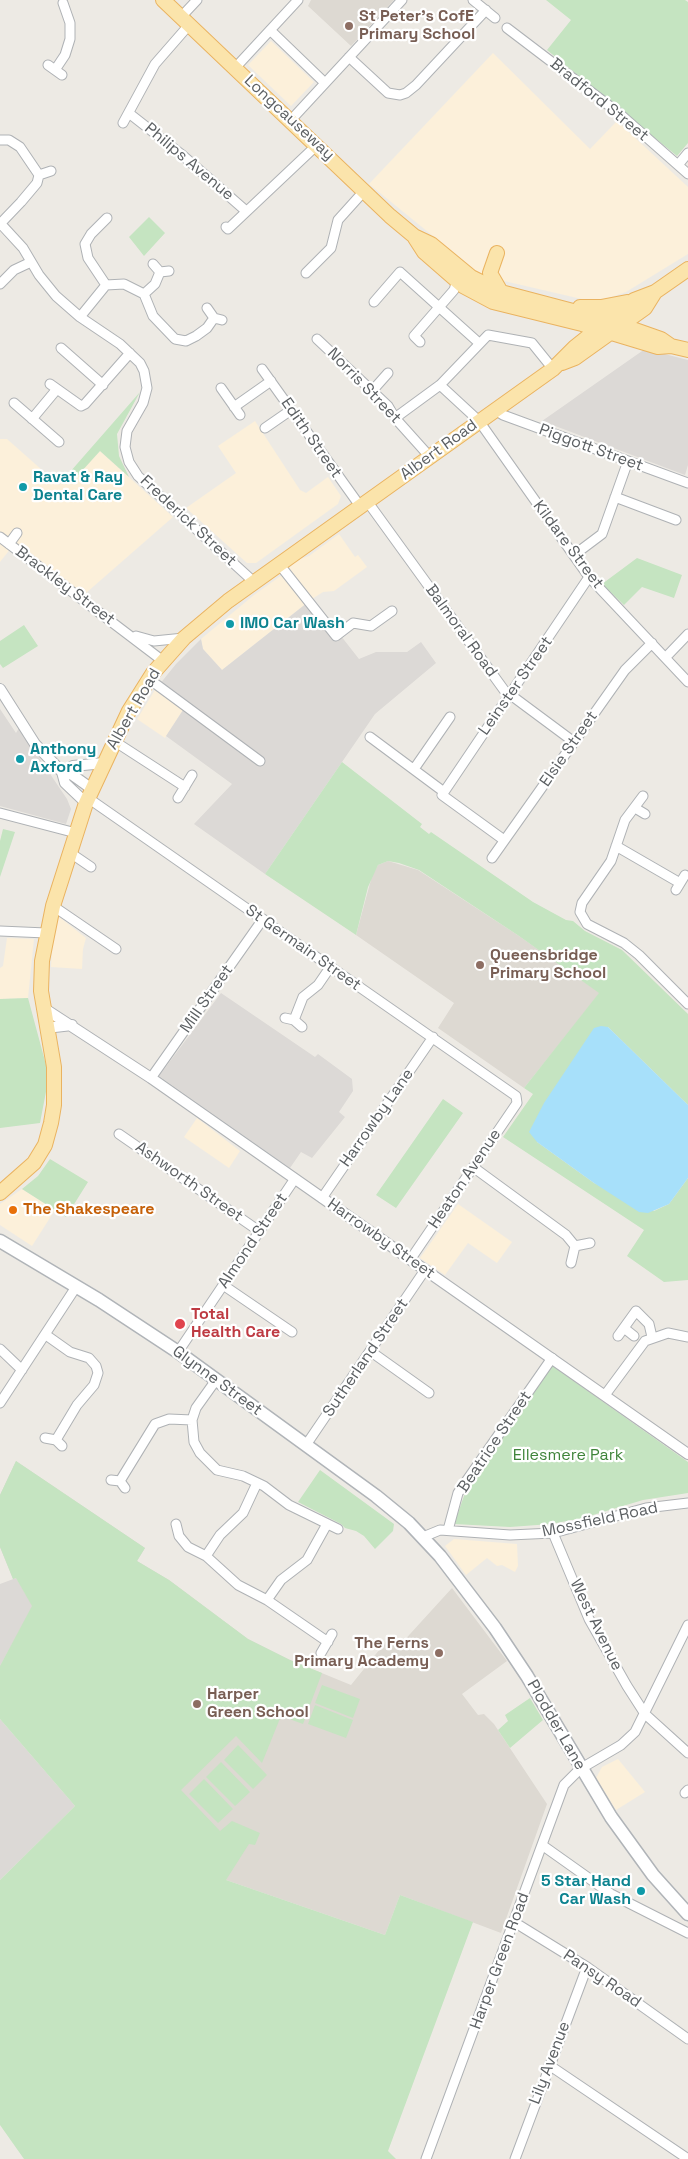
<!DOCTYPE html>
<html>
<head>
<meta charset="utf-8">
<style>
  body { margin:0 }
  canvas { display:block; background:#edeae4 }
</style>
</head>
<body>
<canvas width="688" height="2159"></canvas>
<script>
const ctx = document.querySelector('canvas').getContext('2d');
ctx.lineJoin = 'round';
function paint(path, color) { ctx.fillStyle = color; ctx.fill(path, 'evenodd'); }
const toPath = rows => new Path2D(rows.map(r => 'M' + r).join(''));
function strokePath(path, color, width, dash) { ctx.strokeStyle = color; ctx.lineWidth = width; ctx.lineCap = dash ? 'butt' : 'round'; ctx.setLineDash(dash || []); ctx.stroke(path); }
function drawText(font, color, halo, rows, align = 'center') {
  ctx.font = font + ' "Space Grotesk",sans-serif'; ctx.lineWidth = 4.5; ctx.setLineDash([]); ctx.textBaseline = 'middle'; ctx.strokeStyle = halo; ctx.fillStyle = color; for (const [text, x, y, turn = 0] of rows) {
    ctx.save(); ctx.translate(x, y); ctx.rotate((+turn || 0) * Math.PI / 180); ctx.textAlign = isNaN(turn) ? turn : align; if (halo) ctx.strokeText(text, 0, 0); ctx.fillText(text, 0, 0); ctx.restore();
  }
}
paint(toPath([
  [271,41,314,82,291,106,248,65],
  [493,53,590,149,617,121,688,187,688,254,626,292,606,299,590,301,487,277,476,271,369,184],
  [255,421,300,490,306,493,328,477,341,496,338,504,256,563,247,563,186,508,236,473,218,446],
  [0,439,7,439,59,485,63,480,66,483,72,481,100,451,173,517,86,593,81,594,15,543,0,562],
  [339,534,355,557,358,555,367,567,334,591,323,592,312,599,222,670,203,649,201,639,254,595,282,575,297,560,309,556],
  [155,690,183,710,165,738,137,719],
  [58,916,86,938,83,949,82,969,51,967,52,947],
  [7,938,34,939,28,998,0,999,0,968,3,966],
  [197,1118,240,1151,229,1168,184,1137],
  [22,1189,55,1210,32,1246,0,1225,0,1204],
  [458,1204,512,1242,497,1263,468,1243,445,1275,420,1258],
  [454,1539,517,1544,518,1566,515,1572,502,1565,497,1566,487,1558,466,1575,445,1546],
  [618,1759,645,1792,616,1810,596,1778,602,1767]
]), '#fcf0da');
paint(toPath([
  [645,349,688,360,688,465,685,475,542,421],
  [312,599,359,659,376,652,407,652,421,642,436,663,375,714,265,874,194,824,232,784,166,736,183,710,155,690,176,664,201,639,203,649,222,670],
  [0,709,16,733,19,728,67,799,71,809,66,824,0,806],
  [221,993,315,1057,318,1054,352,1079,353,1091,339,1112,345,1117,312,1158,301,1152,290,1168,159,1076],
  [16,1578,33,1606,0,1666,0,1584],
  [0,1719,75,1806,0,1880]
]), '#dcd9d6');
paint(toPath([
  [311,0,394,0,351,46,308,6],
  [388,861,418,870,519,936,600,993,524,1088,438,1028,454,1003,356,935,372,876,378,865],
  [16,1461,145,1548,137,1561,169,1580,248,1639,290,1660,351,1685,388,1639,400,1645,452,1588,507,1661,462,1694,478,1715,484,1714,494,1724,547,1804,501,1933,400,1895,385,1935,226,1880,0,1666,32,1606,16,1578,13,1579,0,1547,0,1495]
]), '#ddd9d2');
paint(toPath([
  [546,0,685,0,688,2,688,143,677,156,547,50,571,20],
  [149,217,165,233,144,256,129,237],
  [140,392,117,434,119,456,129,477,100,451,72,482,66,483,63,480],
  [637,558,682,575,674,598,642,587,624,605,602,584],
  [24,625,38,646,3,668,0,664,0,641],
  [342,762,422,824,420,827,429,834,431,832,533,902,566,920,573,921,585,931,622,950,688,1014,688,1105,608,1027,537,1142,594,1183,654,1211,669,1204,688,1178,688,1280,664,1282,627,1256,644,1230,503,1137,533,1094,524,1088,599,993,519,936,419,870,399,863,388,861,378,865,368,887,356,935,265,874],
  [3,829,15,832,0,877,0,841],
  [28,998,49,1076,40,1123,0,1128,0,999],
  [443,1099,463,1113,396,1208,376,1195],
  [50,1159,88,1182,66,1217,22,1189,38,1176],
  [551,1365,688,1462,688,1493,643,1500,583,1518,551,1524,510,1527,454,1524,464,1496],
  [16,1461,145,1548,137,1561,169,1580,248,1639,290,1660,322,1673,303,1724,281,1716,262,1763,236,1736,181,1790,220,1831,232,1821,260,1833,255,1845,249,1844,226,1880,385,1935,400,1895,473,1922,388,2151,396,2159,24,2159,0,2125,0,1880,75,1806,0,1719,0,1666,32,1606,16,1578,13,1579,0,1547,0,1495],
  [320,1470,394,1524,393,1531,375,1549,364,1536,356,1531,345,1528,341,1524,298,1502],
  [322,1685,360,1699,353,1718,315,1703],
  [530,1698,543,1720,510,1748,498,1730,508,1721,505,1715],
  [315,1705,353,1720,346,1738,308,1724],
  [238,1745,267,1775,253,1789,224,1760],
  [221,1762,250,1792,235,1806,206,1777],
  [204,1779,233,1809,218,1823,189,1794]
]), '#c5e4c1');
paint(toPath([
  [601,1026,608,1027,688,1105,688,1178,669,1204,648,1213,639,1212,594,1183,537,1142,529,1132,544,1103,594,1028]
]), '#a7e0fa');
const minor = toPath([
  [473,0,495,18],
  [181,17,197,0],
  [507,28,620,114,688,174],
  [270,30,325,83],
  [349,57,388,93,400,95,406,93,416,85,486,10],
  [48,65,62,75],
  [235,68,298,0],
  [55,70,65,55,70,39,70,23,63,3],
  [130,114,181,154,246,211],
  [291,120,402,0],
  [123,123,155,64,189,25],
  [0,140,9,140,20,147,39,175,37,183,21,202,0,224],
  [678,165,688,153],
  [39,175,51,171],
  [107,218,91,234,85,244,88,258,106,285,124,284,144,294,153,316,175,339,186,341,196,336,207,328,214,318],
  [0,223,23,248,39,275,56,296,80,317,120,344,140,363,144,371,147,388,143,403,127,431,125,447,129,462,138,476,254,582],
  [226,227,228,229,317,145],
  [153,264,160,272,169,271],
  [306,273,331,248,338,220,365,190],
  [0,284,14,270,31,262],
  [144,294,155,284,160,272],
  [374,302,400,272,479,343],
  [207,308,214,318,222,320],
  [80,317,106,285],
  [317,339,388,406,395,418,430,457],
  [420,342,414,336,454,290,458,277],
  [61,348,103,385],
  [262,369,360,506],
  [50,384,81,406,85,404,130,353],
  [440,385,479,421,589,577,688,682],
  [221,388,240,415],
  [372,391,388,373],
  [14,403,59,442],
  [234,407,271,381],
  [495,410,503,415,688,483],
  [395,418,440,385,488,335,532,343,553,369],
  [32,419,57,389],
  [265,428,291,410],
  [615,497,676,520],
  [367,501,504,690,574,742],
  [0,537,163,661],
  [9,544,17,533],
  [574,555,602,534,628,461],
  [279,564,336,636,353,623,371,626,392,611],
  [136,636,154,641,184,638],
  [666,657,688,634],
  [149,679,260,761],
  [370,737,444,792],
  [114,741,185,787],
  [414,769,450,717],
  [643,796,625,820,611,861,582,903,580,912,587,924,624,943,639,955,688,1004],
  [88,798,516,1096,517,1103,410,1260],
  [178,798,192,775],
  [635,808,645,814],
  [0,813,76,833],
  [504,840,442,795,589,577],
  [616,846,680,883],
  [69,852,91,867],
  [492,858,625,670,652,643],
  [676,890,685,875],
  [53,906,116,949],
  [0,931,46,933],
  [285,1018,294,1020,302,1027],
  [294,1020,303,997,318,985,331,966],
  [151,1078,263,919],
  [119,1134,259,1231],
  [473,1167,566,1235,575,1246],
  [322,1198,433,1037],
  [571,1263,575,1246,590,1243],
  [223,1285,292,1332],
  [624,1328,634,1336],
  [46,1335,70,1352,89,1358,96,1366,98,1373,94,1385,77,1405,56,1440],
  [618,1336,636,1311,649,1324,652,1337],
  [0,1349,22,1370],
  [370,1351,429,1393],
  [178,1352,294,1180],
  [216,1380,196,1408,192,1420,194,1442,200,1453,217,1470,243,1476,264,1486,289,1505,338,1529],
  [605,1395,645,1341,668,1333,688,1337],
  [0,1403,76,1287],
  [45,1438,56,1440,62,1446],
  [306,1445,425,1270],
  [111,1480,120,1481,125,1488],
  [120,1481,155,1424,169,1419,192,1420],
  [176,1524,179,1536,188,1547,206,1556,238,1585,267,1600,328,1642],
  [448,1530,458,1493,552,1358],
  [553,1533,589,1619,627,1686,645,1714,688,1753],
  [423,1537,440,1530,510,1535,553,1533,646,1508,688,1503],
  [206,1556,220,1535,243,1513,257,1483],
  [267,1600,281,1580,307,1560,327,1524],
  [321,1653,332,1634],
  [685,1793,688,1790],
  [542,1845,611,1894,688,1933],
  [514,1922,587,1967,688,2039],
  [549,2065,688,2159],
  [426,2159,564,1785,580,1769,621,1745,635,1732,688,1625],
  [515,2159,587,1967]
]);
const tertiary = toPath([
  [0,689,35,744,62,772,65,783,86,803],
  [62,772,73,766,104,763],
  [62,772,71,774,92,789],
  [42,1007,151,1078,688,1454],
  [46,1028,72,1025]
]);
const secondary = toPath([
  [0,1241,99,1300,178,1352,376,1496,409,1523,440,1556,495,1628,527,1676,611,1817,653,1875,688,1914]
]);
const primary = toPath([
  [163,0,390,216,414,236,431,244,471,277,501,292,607,320,661,339,671,346],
  [415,238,424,252,463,286,493,302,582,324,658,347,671,346,688,350],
  [497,253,490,273,501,292],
  [580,307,601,307,627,302],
  [562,363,575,358,645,308,655,292],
  [0,1193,34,1163,45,1145,51,1123,54,1105,54,1067,41,991,42,961,53,906,86,803,129,711,153,673,184,638,228,601,553,369,575,347,634,300,655,292,688,269]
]);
strokePath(minor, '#afb2b5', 11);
strokePath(tertiary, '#afb2b5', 12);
strokePath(secondary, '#b0b4b8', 15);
strokePath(primary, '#eab360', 16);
strokePath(minor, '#fff', 9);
strokePath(tertiary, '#fff', 10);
strokePath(secondary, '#fff', 12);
strokePath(primary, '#fbe4ab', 14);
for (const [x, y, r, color] of [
  [349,26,5,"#8d6e63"],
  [23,487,5,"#0f9aa8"],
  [230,624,5,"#0f9aa8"],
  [20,759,5,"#0f9aa8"],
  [480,965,5,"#8d6e63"],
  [13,1210,5,"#e8710a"],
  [180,1324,6,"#e0444e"],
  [439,1653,5,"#8d6e63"],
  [197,1704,5,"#8d6e63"],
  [641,1891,5,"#0f9aa8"]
]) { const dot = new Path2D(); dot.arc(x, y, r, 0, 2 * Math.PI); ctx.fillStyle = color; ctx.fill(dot); strokePath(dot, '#fff', 2); }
drawText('bold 16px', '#785e54', '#fff', [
  ["St Peter's CofE",359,17],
  ["Primary School",359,35],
  ["Queensbridge",490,956],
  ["Primary School",490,974],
  ["The Ferns",429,1644,"right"],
  ["Primary Academy",429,1662,"right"],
  ["Harper",207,1695],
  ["Green School",207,1713]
], 'left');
drawText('16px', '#5c6063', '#fff', [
  ["Bradford Street",599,100,39],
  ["Longcauseway",289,118,43],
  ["Philips Avenue",189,162,40],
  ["Norris Street",364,386,46],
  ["Edith Street",311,438,55],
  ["Piggott Street",591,448,20],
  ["Albert Road",439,450,-36],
  ["Frederick Street",188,521,43],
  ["Kildare Street",568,545,53],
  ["Brackley Street",65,586,37],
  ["Balmoral Road",461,631,54],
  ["Leinster Street",516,686,-55],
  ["Albert Road",134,709,-60],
  ["Elsie Street",569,749,-55],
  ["St Germain Street",303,948,35],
  ["Mill Street",207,999,-55],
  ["Harrowby Lane",377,1118,-55],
  ["Heaton Avenue",465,1179,-56],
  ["Ashworth Street",189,1182,35],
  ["Harrowby Street",381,1239,35],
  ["Almond Street",253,1241,-56],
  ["Sutherland Street",366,1358,-56],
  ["Glynne Street",217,1381,36],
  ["Beatrice Street",495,1442,-56],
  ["Mossfield Road",600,1520,-12],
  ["West Avenue",596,1625,64],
  ["Plodder Lane",556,1725,60],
  ["Harper Green Road",500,1961,-70],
  ["Pansy Road",602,1979,34],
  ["Lily Avenue",550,2063,-69]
]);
drawText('bold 16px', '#0d838f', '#fff', [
  ["Ravat & Ray",33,478],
  ["Dental Care",33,496],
  ["IMO Car Wash",240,624],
  ["Anthony",30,750],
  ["Axford",30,768],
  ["5 Star Hand",631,1882,"right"],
  ["Car Wash",631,1900,"right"]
], 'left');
drawText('bold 16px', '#c56008', '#fff', [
  ["The Shakespeare",23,1210]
], 'left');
drawText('bold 16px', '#be3a42', '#fff', [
  ["Total",191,1315],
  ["Health Care",191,1333]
], 'left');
drawText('16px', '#3f843a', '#fff', [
  ["Ellesmere Park",568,1456]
]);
</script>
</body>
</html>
